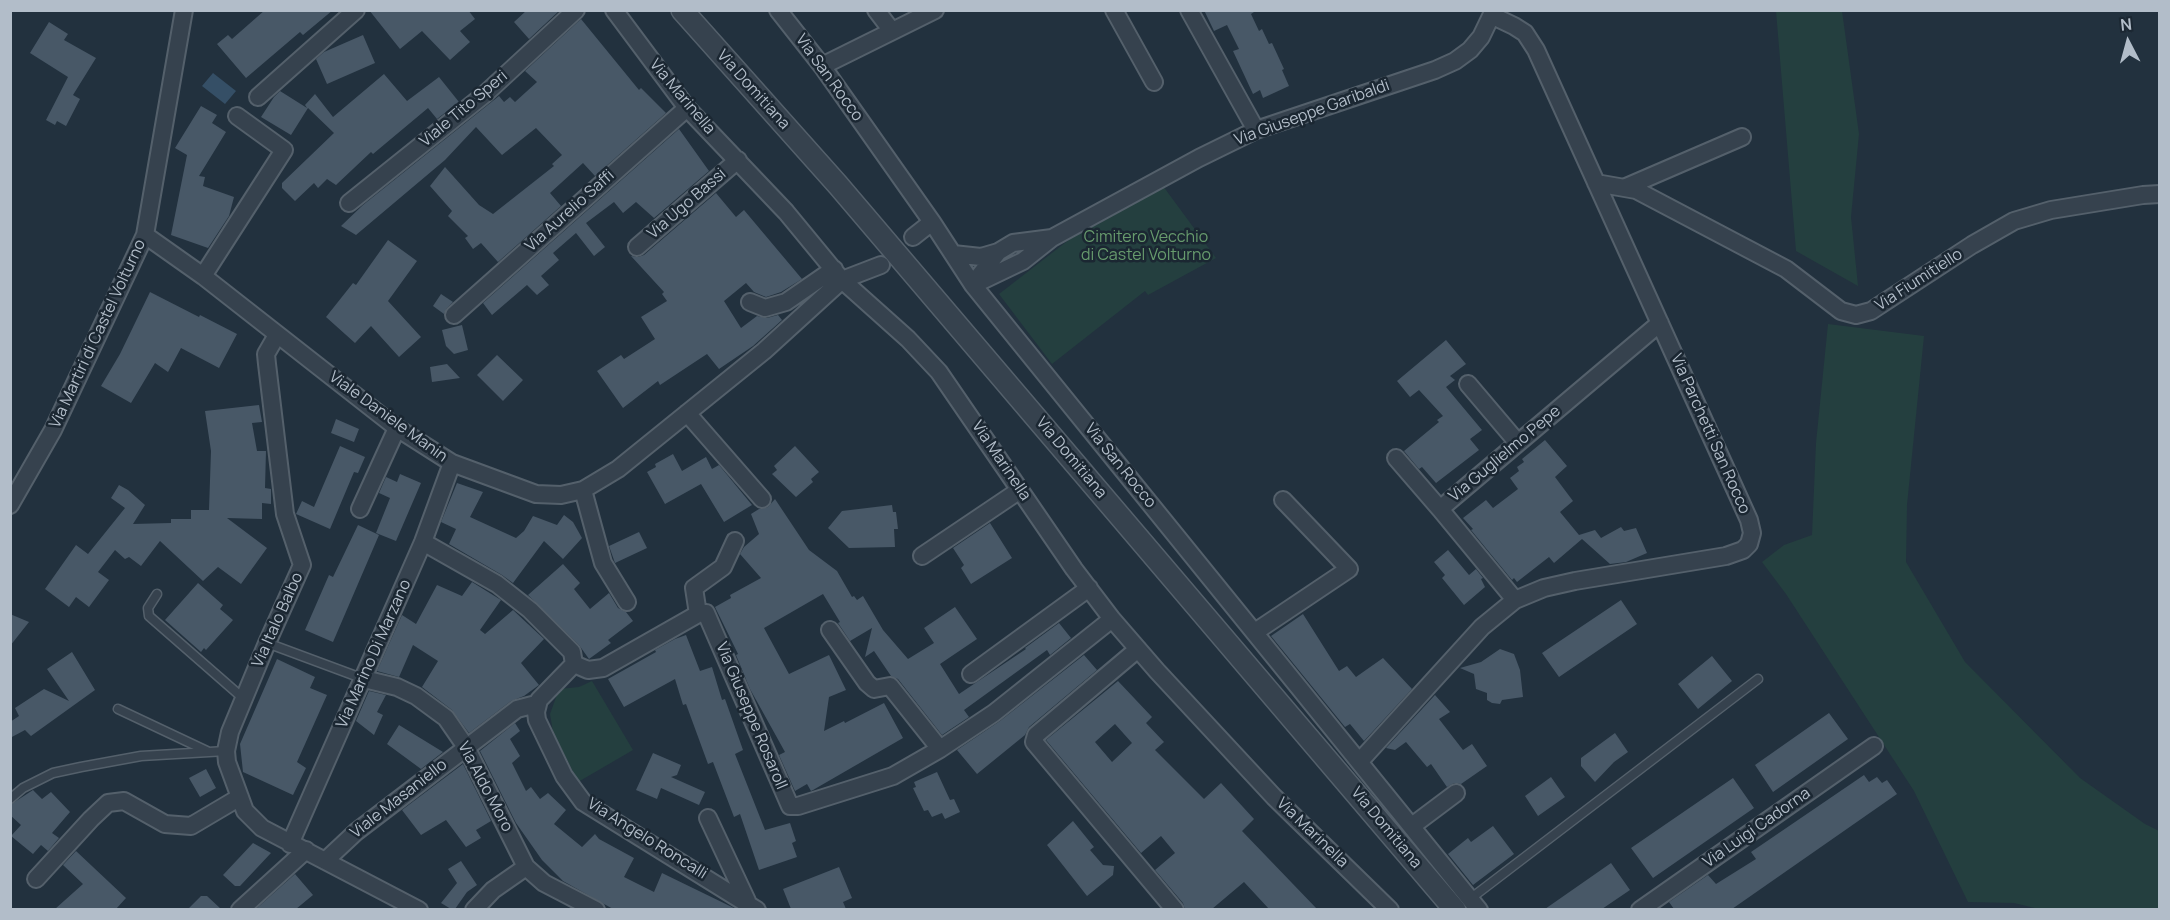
<!DOCTYPE html>
<html>
<head>
<meta charset="utf-8">
<style>
  body { margin:0 }
  #map { position:relative; width:2170px; height:920px; overflow:hidden; background:#22313e; font-family:Manrope,sans-serif }
  canvas { display:block }
  .frame { position:absolute; inset:0; border:12px solid #b2bdc9; pointer-events:none }
  .north { position:absolute; left:2098px; top:12px; width:60px; height:60px; -webkit-text-stroke:4px #1b2732; paint-order:stroke; rotate:354deg; font-size:16px; font-weight:700; line-height:24px; text-align:center; color:#b2bdc9 }
  .north::after { content:''; display:block; margin:auto; width:21px; height:27px; background:#b2bdc9; clip-path:polygon(50% 0,100% 100%,50% 72%,0 100%) }
</style>
</head>
<body>
<div id="map">
<canvas width="2170" height="920"></canvas>
<div class="frame"></div>
<div class="north">N</div>
</div>
<script>
const ctx = document.querySelector('canvas').getContext('2d');
ctx.lineJoin = 'round';
function paint(path, color) { ctx.fillStyle = color; ctx.fill(path, 'evenodd'); }
const toPath = rows => new Path2D(rows.map(r => 'M' + r).join(''));
function strokePath(path, color, width, dash) { ctx.strokeStyle = color; ctx.lineWidth = width; ctx.lineCap = dash ? 'butt' : 'round'; ctx.setLineDash(dash || []); ctx.stroke(path); }
function drawText(font, color, halo, rows, align = 'center') {
  ctx.font = font + ' Manrope,sans-serif'; ctx.lineWidth = 5; ctx.setLineDash([]); ctx.textBaseline = 'middle'; ctx.strokeStyle = halo; ctx.fillStyle = color; for (const [text, x, y, turn = 0] of rows) {
    ctx.save(); ctx.translate(x, y); ctx.rotate((+turn || 0) * Math.PI / 180); ctx.textAlign = isNaN(turn) ? turn : align; if (halo) ctx.strokeText(text, 0, 0); ctx.fillText(text, 0, 0); ctx.restore();
  }
}
paint(toPath([
  [1776,11,1842,11,1859,134,1851,217,1858,286,1796,251],
  [1163,186,1216,258,1148,295,1145,291,1052,364,999,294,1092,222,1097,225],
  [1828,324,1924,336,1907,505,1906,562,1965,662,2080,778,2145,824,2159,831,2159,909,2043,910,2014,903,1968,902,1914,791,1786,594,1762,562,1784,545,1812,535,1816,443],
  [592,681,633,750,578,782,553,732,550,714,559,689,579,687]
]), '#243f3f');
paint(toPath([
  [213,73,236,91,225,104,202,86]
]), '#354f66');
paint(toPath([
  [265,10,333,10,303,35,300,32,246,78,217,44,228,35,232,39],
  [369,10,468,10,475,19,460,31,470,42,450,60,422,31,400,49],
  [527,10,560,10,529,39,514,22],
  [1204,10,1257,10,1251,14,1259,31,1262,29,1269,44,1272,43,1284,69,1282,70,1289,86,1263,98,1260,90,1253,94,1233,51,1239,49,1227,25,1214,31],
  [581,19,639,90,641,88,666,113,595,176,583,163,550,193,561,206,498,262,481,243,473,249,465,238,468,236,448,216,452,211,430,186,445,167,479,205,493,214,554,166,552,164,562,155,536,128,502,155,476,127,445,160,356,235,341,226,363,205,499,96,504,102,510,97,515,102,537,82,525,71],
  [49,22,68,34,64,40,96,58,73,95,80,99,66,126,57,121,55,125,46,120,68,77,30,53],
  [363,35,375,63,327,84,316,59,324,52],
  [384,74,407,101,439,77,459,102,437,119,428,108,373,154,371,152,336,185,327,179,318,188,314,183,295,201,282,188,282,183,334,133,308,108,291,135,261,117,274,97,280,91,307,108,305,105,315,94,333,117],
  [201,106,217,115,212,123,226,132,199,176,205,177,203,186,234,197,229,216,208,248,171,235,187,155,175,148],
  [679,129,709,171,654,218,636,202,623,213,614,202,586,223,605,247,594,256,576,233,553,253,559,260,541,276,549,285,537,295,527,285,492,315,483,303],
  [716,193,736,217,744,210,802,279,781,292,766,297,754,292,746,283,724,301,741,328,757,316,767,318,778,315,782,320,753,346,719,369,707,354,660,385,658,381,623,408,597,371,621,355,624,359,655,339,641,317,667,301,662,294,664,292,631,256,638,257,644,255],
  [388,240,417,261,388,301,421,337,399,357,371,326,355,343,326,317,353,283,356,285],
  [150,292,199,317,200,315,237,334,219,368,181,348,168,372,155,363,131,403,101,386,120,354],
  [441,294,453,302,447,308,444,314,433,306],
  [462,325,468,350,454,354,446,346,442,330],
  [1446,340,1466,364,1450,376,1455,380,1446,387,1482,430,1470,439,1479,450,1436,483,1422,467,1419,469,1404,451,1439,422,1437,420,1443,416,1419,390,1410,397,1397,381],
  [497,355,523,380,503,401,477,375],
  [447,364,460,378,432,382,430,367],
  [259,405,262,422,252,423,257,451,266,451,265,488,271,489,271,504,262,503,262,519,227,518,267,548,241,584,218,567,203,581,160,541,141,566,129,557,125,559,115,550,98,572,109,580,89,607,76,597,69,607,45,589,76,545,88,554,125,508,111,498,119,485,128,490,145,505,133,524,171,523,171,519,191,519,191,510,209,510,211,451,205,411],
  [336,419,359,429,354,442,331,433],
  [1545,440,1567,466,1555,477,1573,501,1560,512,1579,535,1595,530,1601,538,1621,527,1624,531,1636,528,1647,553,1626,562,1610,564,1582,539,1554,563,1549,557,1517,582,1514,578,1512,580,1471,530,1473,529,1463,518,1486,500,1493,508,1518,489,1510,478,1519,471,1517,467,1524,462,1522,459],
  [340,446,365,457,358,473,354,472,330,529,296,514,302,501,314,507],
  [795,446,819,472,811,479,813,482,796,497,772,474,777,470,774,466],
  [673,454,682,471,706,457,712,469,719,465,752,505,724,522,701,484,665,504,647,472,656,467,655,464],
  [400,474,421,483,396,541,376,533,390,498,379,493,386,477,397,482],
  [457,483,483,492,470,517,516,538,524,531,533,516,557,525,564,515,573,522,582,538,563,559,544,541,513,583,502,575,449,544,456,529,441,522],
  [775,499,809,550,837,571,852,597,854,596,857,600,863,596,883,630,908,659,934,643,924,628,955,607,977,639,940,664,959,694,1026,649,1025,648,1059,623,1071,638,1050,655,1047,650,964,710,969,717,942,735,898,679,891,676,874,651,865,657,872,628,850,641,838,623,840,622,823,594,764,628,789,674,829,655,846,690,829,697,824,731,844,721,845,723,884,703,903,738,813,790,811,791,807,784,795,791,779,755,785,752,750,689,736,655,738,654,715,607,731,598,730,595,761,578,740,554,744,547,759,534,751,514,759,509,768,507],
  [892,505,893,512,896,512,898,529,894,529,895,547,849,548,828,528,842,511],
  [990,523,1012,558,971,584,961,568,964,565,953,548],
  [358,525,379,535,333,642,305,630,329,575,333,577],
  [639,532,647,548,615,563,609,546],
  [1448,550,1469,575,1476,569,1483,578,1481,579,1485,587,1464,605,1442,578,1445,575,1434,562],
  [563,564,580,583,574,589,590,609,609,593,618,608,626,612,633,621,608,640,611,643,589,659,579,645,528,595],
  [472,582,501,600,480,630,485,634,513,610,544,639,521,663,539,685,524,696,511,701,469,733,452,710,422,687,438,661,413,645,399,677,377,671,402,615,416,624,437,585,462,596],
  [198,583,223,605,220,609,233,620,206,650,204,648,201,652,165,620],
  [1621,600,1637,624,1559,677,1542,653],
  [10,614,29,622,10,646],
  [1303,614,1339,671,1347,666,1356,677,1383,658,1412,689,1364,741,1350,724,1345,727,1271,636],
  [686,635,700,671,712,667,722,700,725,699,743,750,735,754,765,830,790,823,796,841,792,843,797,857,759,870,740,814,734,817,713,762,708,764,686,704,683,705,675,679,624,707,608,679,656,652,655,650,675,639],
  [1500,649,1514,654,1520,670,1523,697,1502,700,1500,704,1492,703,1487,700,1487,693,1476,689,1474,674,1460,668,1481,662],
  [72,652,95,690,31,736,25,730,10,738,10,722,19,716,15,708,44,689,69,701,47,669],
  [1084,655,1097,670,1029,727,1025,735,977,774,957,750,1000,721],
  [1712,656,1732,681,1698,709,1678,684],
  [277,659,315,677,310,688,327,695,297,762,306,768,293,795,243,772,240,744],
  [1118,681,1152,717,1146,723,1164,742,1155,750,1204,799,1221,783,1254,819,1242,831,1317,909,1269,909,1244,882,1212,909,1185,909,1183,903,1155,870,1175,853,1161,836,1141,853,1046,740],
  [1115,724,1132,743,1112,762,1095,742],
  [369,691,386,695,377,712,383,715,374,735,356,721],
  [1435,695,1450,712,1439,719,1463,750,1472,744,1487,766,1461,784,1454,783,1447,787,1431,764,1427,767,1406,742,1395,750,1386,748],
  [1829,713,1848,739,1773,792,1755,765],
  [515,723,520,731,510,739,520,756,512,763,526,791,531,787,540,799,548,793,566,810,554,824,582,847,595,834,599,839,634,858,624,877,654,892,662,873,736,909,613,909,563,881,542,860,516,823,480,751],
  [399,725,443,752,421,769,387,744],
  [1615,733,1628,752,1614,762,1595,782,1581,766,1581,758],
  [653,753,681,765,677,775,671,777,705,792,699,805,661,788,657,799,636,790],
  [463,764,491,821,476,830,481,838,466,847,446,820,421,835,402,810],
  [206,769,216,788,200,797,189,778],
  [937,772,950,800,954,799,960,812,945,819,942,813,932,817,928,810,924,811,913,788,916,787,914,782],
  [1864,775,1869,782,1877,777,1882,783,1887,780,1897,794,1732,909,1674,909,1669,902,1708,875,1716,884,1756,859,1751,852],
  [1551,777,1565,797,1538,816,1525,796],
  [1733,778,1754,808,1653,878,1631,848],
  [33,790,42,799,51,792,70,812,52,833,59,838,48,851,41,845,33,854,11,836,21,825,10,815,10,805],
  [1073,821,1094,847,1090,850,1103,865,1114,866,1113,875,1087,896,1047,845],
  [1493,826,1514,854,1473,885,1448,854,1468,838,1471,842],
  [253,843,271,853,240,886,235,886,223,875],
  [76,851,126,898,116,909,55,909,83,884,63,865],
  [461,861,477,885,467,892,455,909,451,909,441,903,457,883,448,869],
  [1611,863,1630,890,1602,909,1545,909],
  [839,867,852,898,843,902,846,909,791,909,783,889],
  [295,874,313,895,296,909,256,909],
  [201,896,207,896,221,909,188,909]
]), '#485867');
const service = toPath([
  [157,594,148,608,149,616,244,699],
  [267,643,364,679],
  [118,709,207,751],
  [10,799,23,788,53,773,81,767,141,756,226,751],
  [1470,899,1758,679]
]);
const minor = toPath([
  [614,10,687,108,786,212,842,280,908,339,939,372,1074,569,1112,619,1157,671,1274,797,1390,910],
  [778,10,822,66,932,222,973,285,1479,910],
  [876,10,892,31],
  [1114,10,1154,82],
  [1189,10,1256,130],
  [822,66,935,10],
  [258,97,356,10],
  [1596,183,1636,190,1786,269,1841,311,1856,315,1871,311,1972,245,2014,221,2051,210,2143,195,2160,194],
  [1626,187,1742,137],
  [349,203,485,94,576,10],
  [145,235,203,276,397,428,452,463,536,494,561,495,583,490,618,469,764,351,842,280,881,265],
  [913,237,932,222],
  [637,247,738,160],
  [953,254,981,257,998,252],
  [203,276,284,150,237,116],
  [973,284,998,252,1013,243,1052,238],
  [973,285,1023,261,1052,238,1199,158,1256,130,1435,70,1455,61,1470,50,1481,37,1494,10],
  [750,302,765,308,786,302,834,269],
  [454,315,687,108],
  [277,335,266,354,267,364,285,514,302,565,267,643,230,732,226,751,227,762,245,811,262,828,419,910],
  [1468,384,1518,443],
  [687,413,762,499],
  [1396,458,1440,509],
  [583,490,603,563,627,602],
  [10,505,53,430,145,235,184,10],
  [360,509,397,428],
  [423,542,497,584,530,610,572,652,574,664],
  [922,556,1020,490],
  [1515,600,1440,509,1660,323],
  [698,614,694,588,723,567,735,541],
  [830,630,867,683,874,689,890,686,940,749],
  [1255,632,1349,569,1283,500],
  [1138,649,1036,735,1034,742,1175,910],
  [574,664,588,670,603,668,698,614,706,613,790,806,798,806,893,776,940,749,994,713,1112,619],
  [574,664,539,700,536,712,537,720,564,776,583,802,757,910],
  [971,674,1089,588],
  [364,679,397,687,416,696,446,718,466,747,526,867,544,883,596,910],
  [1360,761,1482,627,1515,600,1544,588,1575,581,1726,556,1743,550,1749,544,1752,533,1749,520,1536,50,1525,33,1514,26,1493,16],
  [708,818,747,901],
  [1412,826,1456,793],
  [290,844,423,542,452,463],
  [325,861,356,832,517,709,536,704],
  [36,879,91,819,108,803,124,801,165,824,191,826,240,797],
  [240,910,306,850],
  [474,910,493,890,526,867],
  [1640,910,1874,746]
]);
const tertiary = toPath([
  [682,10,838,185,1455,910]
]);
strokePath(service, '#54606b', 11);
strokePath(minor, '#54606b', 20);
strokePath(tertiary, '#54606b', 24);
strokePath(service, '#36424e', 8);
strokePath(minor, '#36424e', 16);
strokePath(tertiary, '#36424e', 21);
drawText('16px', '#b2bdc9', '#1b2732', [
  ["Via San Rocco",829,78,54],
  ["Via Domitiana",753,90,48],
  ["Via Marinella",682,97,50],
  ["Viale Tito Speri",464,109,-40],
  ["Via Giuseppe Garibaldi",1312,113,-20],
  ["Via Ugo Bassi",687,204,-41],
  ["Via Aurelio Saffi",570,211,-42],
  ["Via Fiumitiello",1919,280,-33],
  ["Via Martiri di Castel Volturno",98,334,-65],
  ["Viale Daniele Manin",388,417,36],
  ["Via Parchetti San Rocco",1710,434,66],
  ["Via Guglielmo Pepe",1505,454,-40],
  ["Via Domitiana",1071,458,50],
  ["Via Marinella",1001,461,56],
  ["Via San Rocco",1120,466,51],
  ["Via Italo Balbo",278,620,-66],
  ["Via Marino Di Marzano",374,654,-66],
  ["Via Giuseppe Rosaroll",751,716,67],
  ["Via Aldo Moro",485,787,62],
  ["Viale Masaniello",399,799,-38],
  ["Via Domitiana",1386,828,50],
  ["Via Luigi Cadorna",1757,828,-35],
  ["Via Marinella",1312,833,44],
  ["Via Angelo Roncalli",647,839,32]
]);
drawText('16px', '#679b6d', '#1b2732', [
  ["Cimitero Vecchio",1146,238],
  ["di Castel Volturno",1146,256]
]);
</script>
</body>
</html>
